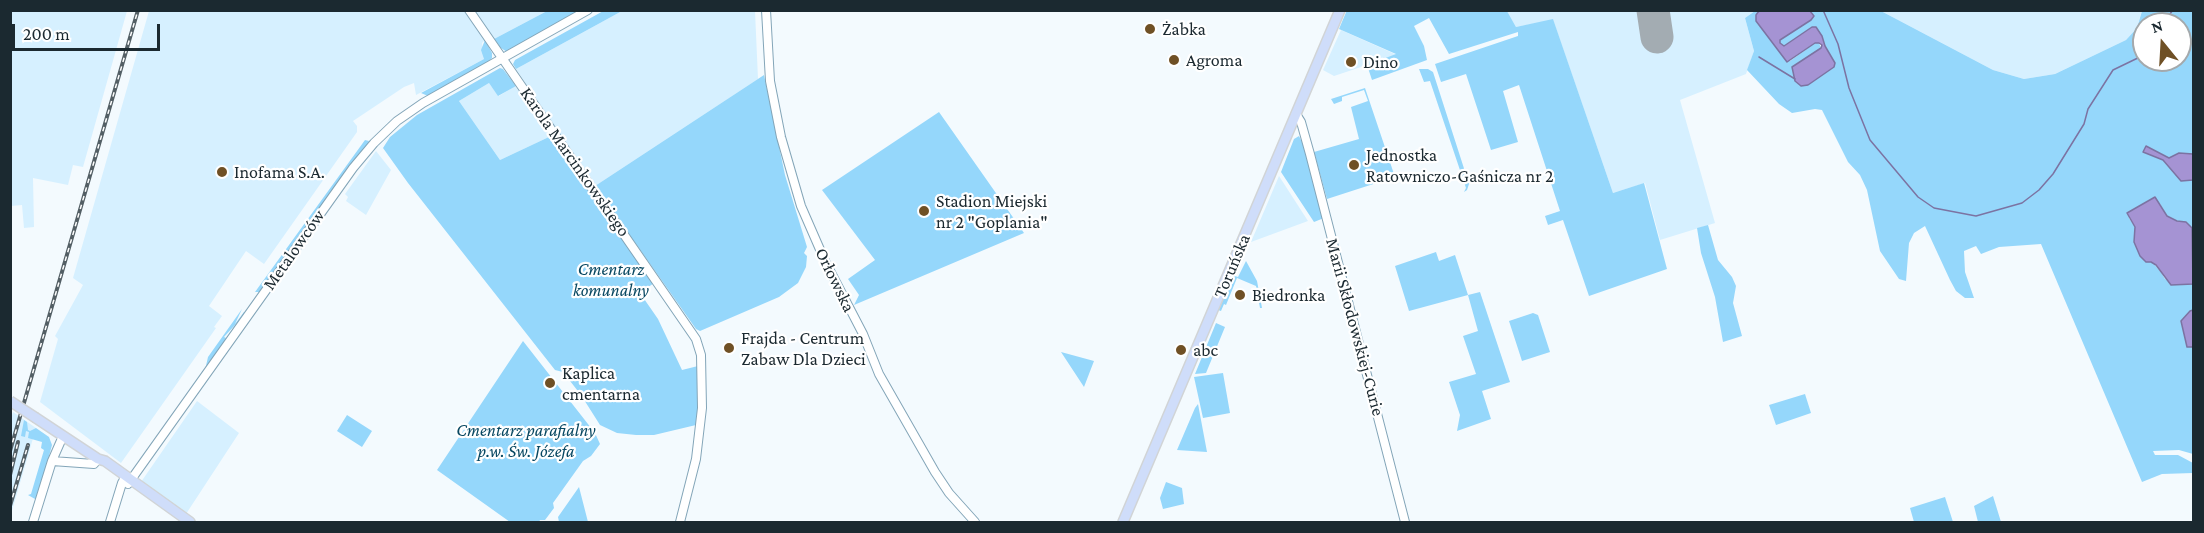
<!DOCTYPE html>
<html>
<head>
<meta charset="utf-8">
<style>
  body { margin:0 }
  #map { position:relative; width:2204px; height:533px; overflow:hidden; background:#f3fafe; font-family:"Crimson Pro",serif }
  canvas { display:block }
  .frame { position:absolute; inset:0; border:12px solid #1b2930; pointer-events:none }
  .north { position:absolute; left:2132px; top:12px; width:60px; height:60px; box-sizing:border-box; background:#fff; border:2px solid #a4a9ac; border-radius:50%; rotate:342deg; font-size:16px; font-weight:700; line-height:24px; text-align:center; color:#1b2930 }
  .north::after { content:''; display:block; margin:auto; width:21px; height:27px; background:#6f5025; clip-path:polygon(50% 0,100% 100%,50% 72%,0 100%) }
  .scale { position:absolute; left:12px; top:24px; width:148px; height:27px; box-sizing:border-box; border:3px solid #1b2930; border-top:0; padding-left:8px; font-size:18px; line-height:21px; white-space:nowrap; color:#1b2930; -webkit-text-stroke:4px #fff; paint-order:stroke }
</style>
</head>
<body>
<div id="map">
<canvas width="2204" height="533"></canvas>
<div class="frame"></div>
<div class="north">N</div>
<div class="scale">200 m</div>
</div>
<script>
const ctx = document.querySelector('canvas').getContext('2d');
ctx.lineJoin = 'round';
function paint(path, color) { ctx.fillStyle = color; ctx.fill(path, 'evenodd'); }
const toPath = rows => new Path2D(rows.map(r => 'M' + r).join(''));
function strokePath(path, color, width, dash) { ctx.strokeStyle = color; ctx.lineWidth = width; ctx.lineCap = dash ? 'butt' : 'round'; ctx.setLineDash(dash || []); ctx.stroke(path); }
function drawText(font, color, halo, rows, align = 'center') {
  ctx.font = font + ' "Crimson Pro",serif'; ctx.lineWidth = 4.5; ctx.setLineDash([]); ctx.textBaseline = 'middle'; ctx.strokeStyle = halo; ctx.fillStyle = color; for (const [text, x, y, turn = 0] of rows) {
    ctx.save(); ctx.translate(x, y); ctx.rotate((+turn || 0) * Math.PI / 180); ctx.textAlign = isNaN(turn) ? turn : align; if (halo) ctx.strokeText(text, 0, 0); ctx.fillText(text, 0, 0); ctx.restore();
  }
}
paint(toPath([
  [11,10,127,11,83,167,73,165,68,185,33,178,34,227,24,228,22,205,11,206],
  [2142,10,2137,28,2126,40,2055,74,2024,79,1993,70,1881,11],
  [149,11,464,11,485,40,482,43,484,59,416,95,414,83,404,87,353,121,357,126,357,132,264,264,246,251,209,306,222,316,214,327,216,328,121,463,40,402,58,339,55,336,83,285,73,278],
  [475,11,547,11,494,39],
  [622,11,755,11,758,79,595,186,516,69],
  [1507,11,1755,11,1745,18,1754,51,1746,74,1680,100,1715,223,1660,240,1645,183,1613,193,1553,20,1516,27],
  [1341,30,1397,55,1334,76,1323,70],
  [489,83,499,96,515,86,551,136,500,160,459,101],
  [376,151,391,170,366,215,346,201,348,197,345,194],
  [1279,176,1308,221,1251,242],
  [197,401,239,433,186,514,141,482],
  [13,412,36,428,11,514,10,421]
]), '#d6f0ff');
paint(toPath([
  [605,10,622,11,516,69,513,64,515,60],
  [1347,10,1507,11,1516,27,1553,19,1613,193,1644,183,1667,269,1589,296,1563,220,1548,225,1545,216,1560,211,1519,85,1503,91,1518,142,1491,150,1466,74,1441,82,1435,64,1518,36,1518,32,1449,54,1429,18,1414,26,1424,46,1427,60,1372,80,1367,65,1396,54,1339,29],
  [547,11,582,11,507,52,498,46,499,45,494,39],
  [1755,11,1759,11,1790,61,1815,43,1819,43,1821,48,1835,63,1825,46,1822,36,1812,27,1784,46,1779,43,1780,40,1811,20,1813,16,1810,11,1881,11,1993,70,2024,79,2055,74,2126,40,2137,28,2142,11,2193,11,2193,154,2179,153,2169,158,2160,153,2144,152,2163,160,2179,177,2193,180,2193,233,2192,228,2186,222,2177,221,2167,216,2160,204,2146,202,2129,218,2135,227,2134,242,2161,272,2165,279,2182,285,2193,284,2193,310,2184,317,2187,346,2193,347,2193,454,2179,450,2153,451,2155,455,2178,455,2193,463,2193,473,2162,474,2142,482,2041,244,1999,247,1981,254,1976,246,1964,251,1965,272,1974,298,1965,298,1956,291,1950,280,1925,226,1914,233,1909,243,1906,281,1899,279,1880,251,1867,190,1860,175,1848,162,1822,110,1815,109,1792,113,1779,104,1747,70,1754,51,1745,18],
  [2144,24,2180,24,2180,60,2144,60],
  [485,40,492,53,492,58,486,64,428,96,421,93,484,59,481,50],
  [500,68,503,69,516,86,498,96,489,83,459,101,500,160,551,136,654,283,640,293,658,319,682,370,698,366,699,388,696,425,654,435,636,435,617,433,600,425,581,395,563,372,555,370,408,183,383,148,390,137,417,115],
  [1419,69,1428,69,1433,72,1469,184,1467,190,1464,192,1466,188,1430,81,1424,82],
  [764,75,785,175,807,247,804,253,807,256,806,267,798,283,779,297,700,331,696,329,595,186],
  [1365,88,1395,177,1327,199,1314,152,1359,139,1351,107,1368,101,1364,90,1342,97,1342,101,1334,104,1331,99],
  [939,112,1024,233,854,305,859,295,848,279,875,260,822,190],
  [1299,136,1301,140,1304,139,1324,218,1314,222,1281,172,1294,139],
  [365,140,369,141,368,144,260,292,255,292],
  [1708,225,1718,260,1732,277,1736,286,1733,303,1742,336,1723,342,1715,297,1701,253,1697,228],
  [1436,252,1439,261,1455,255,1468,295,1480,292,1510,382,1482,391,1491,419,1457,431,1460,415,1449,382,1476,374,1463,336,1478,331,1468,295,1409,311,1395,266],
  [1246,261,1257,281,1262,308,1260,308,1256,286,1237,278,1226,305,1224,304,1221,311,1218,310,1232,275,1238,277],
  [242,309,235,324,244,312,247,312,224,337,226,338,220,350,205,370,208,357],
  [1533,313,1538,315,1550,352,1522,361,1509,321],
  [1216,323,1225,327,1206,373,1195,374],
  [523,341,595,433,600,444,591,456,583,461,553,503,554,508,545,520,540,520,539,522,510,522,437,470],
  [1061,352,1094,361,1084,387],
  [1223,373,1230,413,1203,418,1194,377],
  [1805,394,1811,413,1776,425,1769,405],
  [1198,404,1207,452,1177,450,1195,408],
  [347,415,372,431,362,447,337,431],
  [24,420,27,422,28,430,30,431,36,428,49,437,52,445,38,497,35,499,28,495,31,494,44,450,41,448,42,442,28,438,29,432,26,431,25,437,21,436],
  [1166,482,1182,488,1184,504,1163,509,1160,498],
  [579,487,588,522,559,522,558,517],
  [1993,496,2001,522,1978,522,1974,506],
  [1945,497,1953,522,1914,522,1910,508]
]), '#95d7fb');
const water = toPath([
  [1759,11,1810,11,1814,16,1811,20,1780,40,1780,43,1784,46,1812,27,1816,27,1822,36,1825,46,1835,63,1834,67,1808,85,1801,86,1795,81,1792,67,1821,48,1822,45,1819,43,1815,43,1787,62,1756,21,1756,15,1759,11],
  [2146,146,2169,158,2179,153,2193,154,2193,180,2181,181,2163,160,2143,152,2146,146],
  [2155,197,2167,216,2177,221,2186,222,2192,228,2193,284,2171,285,2156,265,2151,262,2146,262,2140,256,2134,242,2135,227,2127,213,2155,197],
  [2193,310,2194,310,2193,347,2187,347,2181,321,2190,311,2193,310]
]);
paint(water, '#a593d3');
strokePath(water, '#7c73a2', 1.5);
strokePath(toPath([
  [1823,10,1838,44,1849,88,1870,140,1918,197,1934,208,1976,216,2022,203,2039,190,2053,174,2084,124,2088,109,2113,70,2144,55],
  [2162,24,2173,10],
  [1759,57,1795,79]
]), '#7c73a2', 1.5);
strokePath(toPath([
  [1653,10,1657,37]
]), '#a3acb2', 33);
const minor = toPath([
  [469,10,696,339,701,355,702,408,696,459,680,522],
  [766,10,770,81,781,137,801,206,825,261,863,334,879,374,935,472,949,493,975,522],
  [1296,114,1301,122,1310,154,1405,522],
  [52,461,63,436],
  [128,484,353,168,374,143,397,121,423,103,588,10],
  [33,522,52,461,94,464,98,459],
  [110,522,122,483,126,476]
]);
const major = toPath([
  [36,418,98,459,105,461,190,522],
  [1123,522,1340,10]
]);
strokePath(minor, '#83a5b8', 10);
strokePath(major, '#d1d4d6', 12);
strokePath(minor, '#fff', 8);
strokePath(major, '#cfddfa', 9);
const rail = toPath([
  [10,451,138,10],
  [10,475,18,442],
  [10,506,28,445]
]);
strokePath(rail, '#535f65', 4);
strokePath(rail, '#fff', 1.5, [4.5]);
const majorBridge = toPath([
  [10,401,36,418]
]);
strokePath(majorBridge, '#d1d4d6', 12, []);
strokePath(majorBridge, '#cfddfa', 9);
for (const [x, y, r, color] of [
  [1150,29,6,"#6f5025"],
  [1174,60,6,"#6f5025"],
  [1351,62,6,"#6f5025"],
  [1354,165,6,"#6f5025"],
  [222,172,6,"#6f5025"],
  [924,211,6,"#6f5025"],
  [1240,295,6,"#6f5025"],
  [729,348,6,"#6f5025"],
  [1181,350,6,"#6f5025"],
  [550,383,6,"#6f5025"]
]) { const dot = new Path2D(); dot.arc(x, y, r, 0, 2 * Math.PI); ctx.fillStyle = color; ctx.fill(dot); strokePath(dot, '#fff', 2); }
drawText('18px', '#1b2930', '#fff', [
  ["Żabka",1162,29],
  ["Agroma",1186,60],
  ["Dino",1363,62],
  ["Jednostka",1366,155],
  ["Ratowniczo-Gaśnicza nr 2",1366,176],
  ["Inofama S.A.",234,172],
  ["Stadion Miejski",936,201],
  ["nr 2 \"Goplania\"",936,222],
  ["Biedronka",1252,295],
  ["Frajda - Centrum",741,338],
  ["Zabaw Dla Dzieci",741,359],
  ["abc",1193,350],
  ["Kaplica",562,373],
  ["cmentarna",562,394]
], 'left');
drawText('18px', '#1b2930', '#fff', [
  ["Karola Marcinkowskiego",575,162,55],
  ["Metalowców",294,250,-55],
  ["Toruńska",1232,266,-67],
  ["Orłowska",835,280,64],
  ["Marii Skłodowskiej-Curie",1355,327,75]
]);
drawText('italic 18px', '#074761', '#fff', [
  ["Cmentarz",611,269],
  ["komunalny",611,290],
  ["Cmentarz parafialny",526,430],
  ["p.w. Św. Józefa",526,451]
]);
</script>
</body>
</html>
